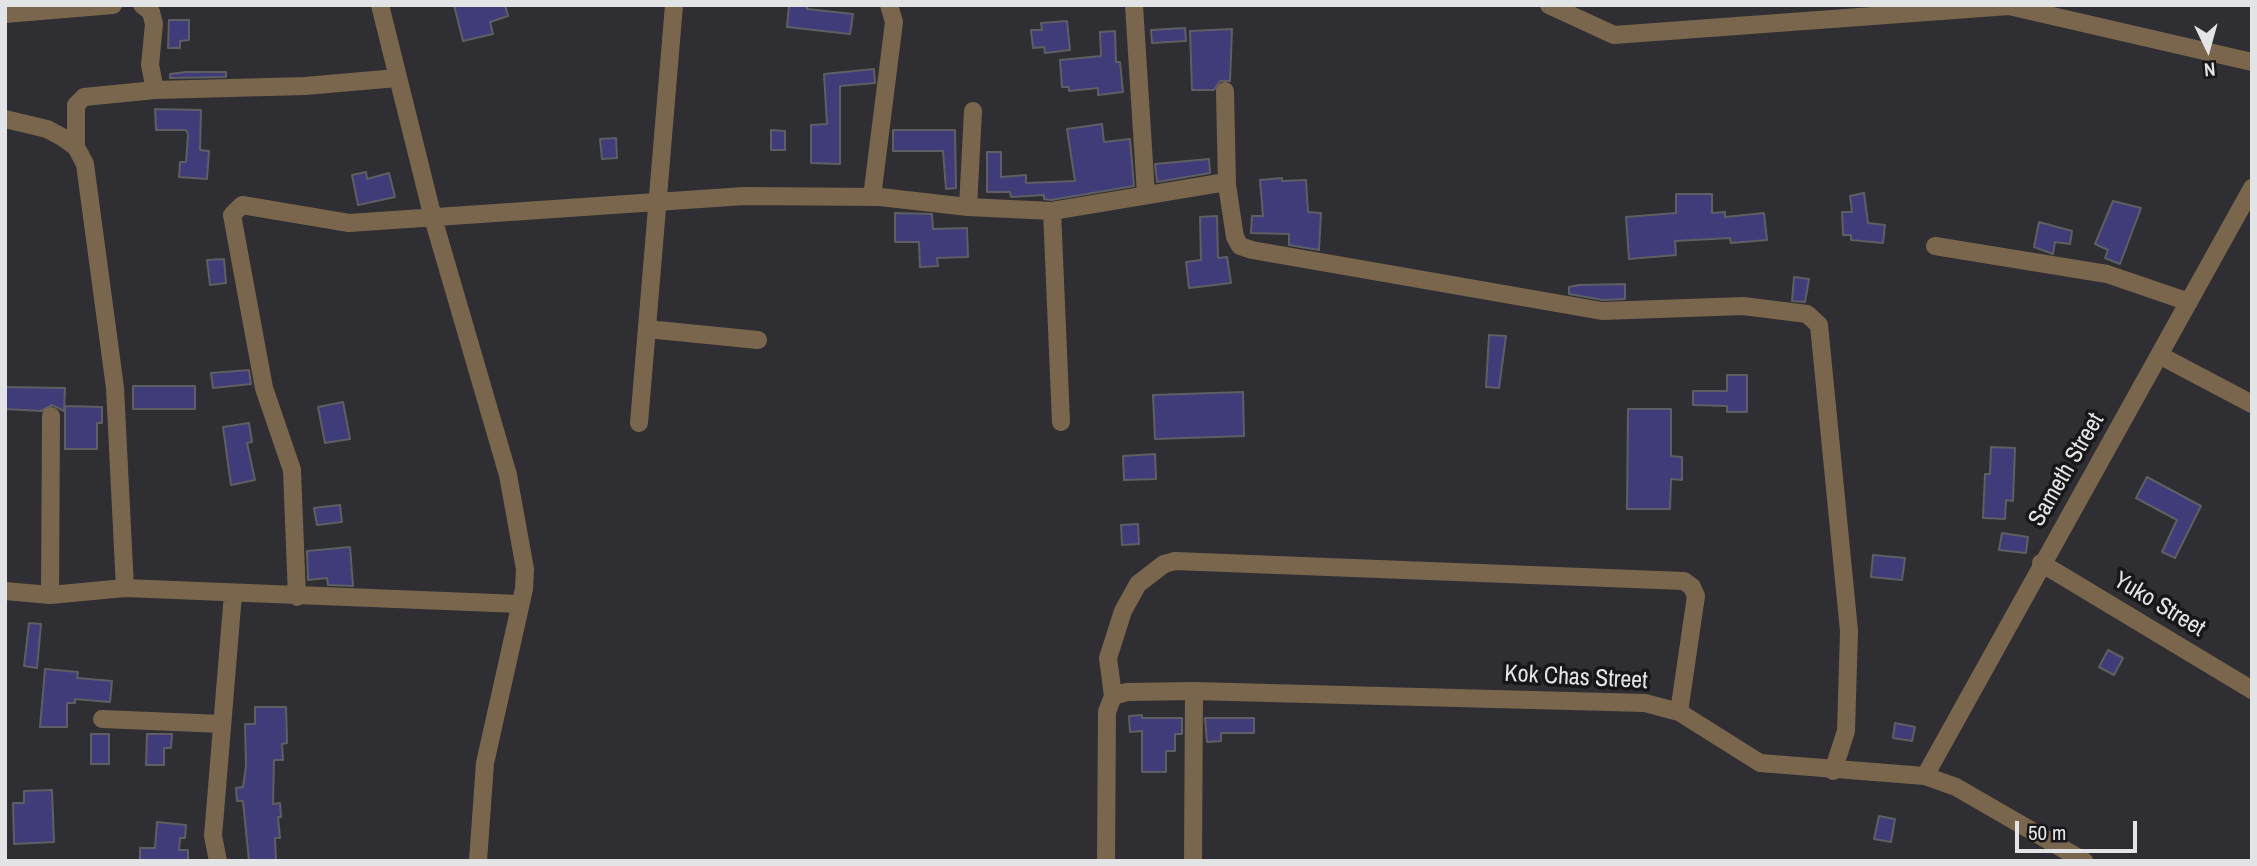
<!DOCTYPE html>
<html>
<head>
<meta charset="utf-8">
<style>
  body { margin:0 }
  #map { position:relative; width:2257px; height:866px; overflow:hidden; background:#2f2f33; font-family:"Archivo Narrow",sans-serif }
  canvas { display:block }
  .frame { position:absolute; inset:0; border:7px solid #e3e4e6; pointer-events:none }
  .north { position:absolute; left:2173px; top:14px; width:70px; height:70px; -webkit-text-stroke:5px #171719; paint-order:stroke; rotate:175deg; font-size:19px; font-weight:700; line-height:28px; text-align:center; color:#e3e4e6 }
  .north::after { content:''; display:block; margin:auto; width:24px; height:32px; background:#e3e4e6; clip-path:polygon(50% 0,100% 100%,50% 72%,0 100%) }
  .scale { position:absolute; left:2015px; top:821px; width:122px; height:32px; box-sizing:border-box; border:4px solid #e3e4e6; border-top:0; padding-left:9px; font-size:21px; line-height:24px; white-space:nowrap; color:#e3e4e6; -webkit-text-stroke:5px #171719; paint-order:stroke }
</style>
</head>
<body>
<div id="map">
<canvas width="2257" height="866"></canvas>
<div class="frame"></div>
<div class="north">N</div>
<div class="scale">50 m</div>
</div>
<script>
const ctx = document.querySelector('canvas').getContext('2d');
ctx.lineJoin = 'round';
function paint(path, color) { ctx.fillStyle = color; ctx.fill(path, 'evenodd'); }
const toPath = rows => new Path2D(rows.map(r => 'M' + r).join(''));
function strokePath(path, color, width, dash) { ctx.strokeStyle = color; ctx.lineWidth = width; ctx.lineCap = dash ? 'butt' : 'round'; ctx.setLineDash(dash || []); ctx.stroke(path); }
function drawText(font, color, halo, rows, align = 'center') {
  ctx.font = font + ' "Archivo Narrow",sans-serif'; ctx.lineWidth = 7; ctx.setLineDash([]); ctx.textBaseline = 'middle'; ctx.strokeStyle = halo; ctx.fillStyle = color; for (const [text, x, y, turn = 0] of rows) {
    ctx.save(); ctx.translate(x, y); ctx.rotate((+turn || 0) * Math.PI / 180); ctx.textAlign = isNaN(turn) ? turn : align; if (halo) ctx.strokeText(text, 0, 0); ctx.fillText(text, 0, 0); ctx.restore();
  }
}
const building = toPath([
  [454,5,505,5,508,16,490,22,493,34,463,41,454,5],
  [789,5,807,5,807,9,853,14,850,34,787,27,789,5],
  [169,20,189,20,189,40,180,41,180,48,168,48,169,20],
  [1067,21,1070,50,1045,53,1044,47,1033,48,1031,30,1042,30,1041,23,1067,21],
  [1185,28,1186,41,1152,43,1151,30,1185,28],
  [1232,29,1230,81,1220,81,1214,90,1192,90,1190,31,1232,29],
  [1115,31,1116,62,1120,62,1123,92,1098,95,1098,88,1069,91,1069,87,1062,87,1060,60,1101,56,1100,32,1115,31],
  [874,69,875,83,840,86,840,164,811,163,811,125,827,124,824,74,874,69],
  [186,72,226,72,226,77,170,78,170,74,186,72],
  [155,109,201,110,200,150,209,151,207,179,179,177,180,162,186,162,188,135,186,130,156,130,155,109],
  [1102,124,1104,142,1130,139,1134,186,1051,200,1044,199,1044,195,1011,197,1010,192,987,192,987,152,1001,152,1001,177,1026,175,1026,183,1075,181,1067,129,1102,124],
  [771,130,785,131,785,150,771,150,771,130],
  [893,130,955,130,956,188,946,189,943,151,893,151,893,130],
  [616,138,617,158,602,159,600,139,616,138],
  [1209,159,1210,173,1157,182,1155,164,1209,159],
  [366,172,367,179,389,173,395,197,358,205,352,175,366,172],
  [1282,178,1282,181,1306,180,1308,212,1321,213,1319,250,1289,245,1289,234,1251,233,1252,216,1263,216,1260,180,1282,178],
  [1864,193,1868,223,1885,225,1883,243,1851,240,1851,235,1843,235,1842,212,1852,212,1850,196,1864,193],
  [1676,194,1712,194,1712,213,1725,212,1725,217,1764,213,1767,240,1731,243,1730,238,1675,241,1676,255,1629,259,1626,217,1676,213,1676,194],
  [2113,201,2141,208,2120,264,2105,258,2108,250,2095,244,2113,201],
  [895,213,932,214,933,229,967,228,968,257,937,258,938,266,920,267,919,242,895,242,895,213],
  [1217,216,1218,258,1227,257,1231,283,1189,288,1186,262,1201,260,1200,217,1217,216],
  [2039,222,2072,231,2070,244,2055,242,2053,254,2034,247,2039,222],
  [224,259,226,283,210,285,207,260,224,259],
  [1794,277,1809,279,1805,302,1792,301,1794,277],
  [1625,284,1625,299,1603,300,1569,294,1569,287,1579,285,1625,284],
  [1489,335,1506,336,1499,388,1486,387,1489,335],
  [249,370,251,384,213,388,211,373,249,370],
  [1727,375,1747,375,1747,412,1727,412,1727,406,1693,405,1693,391,1727,391,1727,375],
  [133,386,195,386,195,409,133,409,133,386],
  [5,387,65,388,64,411,52,405,41,411,5,409,5,387],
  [1243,392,1244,436,1155,439,1153,395,1243,392],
  [343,402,350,439,325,443,318,407,343,402],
  [65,406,102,407,102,423,97,423,97,449,65,449,65,406],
  [1628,409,1671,409,1671,456,1682,457,1682,480,1671,479,1670,509,1627,509,1628,409],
  [249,423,252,442,247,443,255,480,231,485,223,427,249,423],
  [1991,447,2015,448,2013,501,2006,500,2005,519,1983,518,1985,474,1990,474,1991,447],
  [1155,454,1156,479,1124,480,1123,456,1155,454],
  [2147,477,2201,506,2175,558,2162,552,2177,520,2136,498,2147,477],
  [340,505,342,522,317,525,314,508,340,505],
  [1138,524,1139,544,1122,545,1121,525,1138,524],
  [2002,533,2028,537,2026,553,1999,550,2002,533],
  [350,547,353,586,328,585,327,578,308,580,307,551,350,547],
  [1873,555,1905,558,1902,580,1871,577,1873,555],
  [29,623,41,624,37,668,24,666,29,623],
  [2108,650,2123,658,2114,675,2099,667,2108,650],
  [45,669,78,672,77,678,112,681,110,702,75,699,75,703,67,703,67,727,40,727,45,669],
  [255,707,286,707,287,743,282,744,283,760,274,760,273,804,280,803,281,817,278,817,280,838,275,838,276,861,249,861,243,801,237,801,236,788,243,787,246,766,245,724,255,724,255,707],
  [1142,715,1142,718,1182,718,1182,734,1175,734,1175,751,1166,751,1166,772,1142,772,1142,731,1130,732,1129,716,1142,715],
  [1205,718,1254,718,1254,733,1221,733,1221,741,1207,742,1205,718],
  [1895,723,1915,727,1912,741,1893,738,1895,723],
  [91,734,109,734,109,764,91,764,91,734],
  [147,734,172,734,171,748,164,748,164,765,146,765,147,734],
  [52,790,54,842,14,844,13,803,24,803,24,791,52,790],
  [1879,816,1895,819,1891,842,1874,839,1879,816],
  [157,822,186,825,185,838,180,838,179,850,188,850,188,861,140,861,140,848,155,848,157,822]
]);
paint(building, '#3f3c79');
strokePath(building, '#5e5e63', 2);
strokePath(toPath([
  [142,5,151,12,154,24,150,65,155,90],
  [380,5,433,218,508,475,525,569,524,589,485,763,478,861],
  [1134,5,1146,195],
  [1549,5,1614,35,2009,6,2252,62],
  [5,14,113,5],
  [1225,91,1227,185],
  [5,119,47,129,62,137,76,147,85,164,115,388,125,588],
  [76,147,76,105,84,97,155,90,305,86,397,78],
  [872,197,894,22,889,5],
  [968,207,973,111],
  [1052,211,1061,422],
  [1935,246,2107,274,2189,302],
  [647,329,758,340],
  [2161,356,2252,404],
  [639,423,674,5],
  [2041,563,2252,690],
  [5,591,50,595,125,588,519,604],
  [50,595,51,416],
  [297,597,292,470,264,388,232,215,242,205,349,223,744,196,880,197,968,207,1052,211,1220,183,1227,185,1235,237,1240,246,1252,250,1602,311,1743,306,1807,314,1819,325,1849,631,1846,731,1833,771],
  [1113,696,1127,692,1194,691,1645,703,1679,712,1760,763,1925,776,1956,787,2084,861],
  [102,719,222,724],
  [1925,776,2252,188],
  [218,861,213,836,233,594],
  [1106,861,1107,712,1113,696,1108,658,1123,611,1138,584,1164,564,1175,561,1684,581,1692,587,1696,596,1679,712],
  [1193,861,1194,691]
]), '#7a664d', 18);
drawText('24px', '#e3e4e6', '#171719', [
  ["Sameth Street",2067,470,-60],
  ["Yuko Street",2159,605,31],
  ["Kok Chas Street",1576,678,3]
]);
</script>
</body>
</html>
